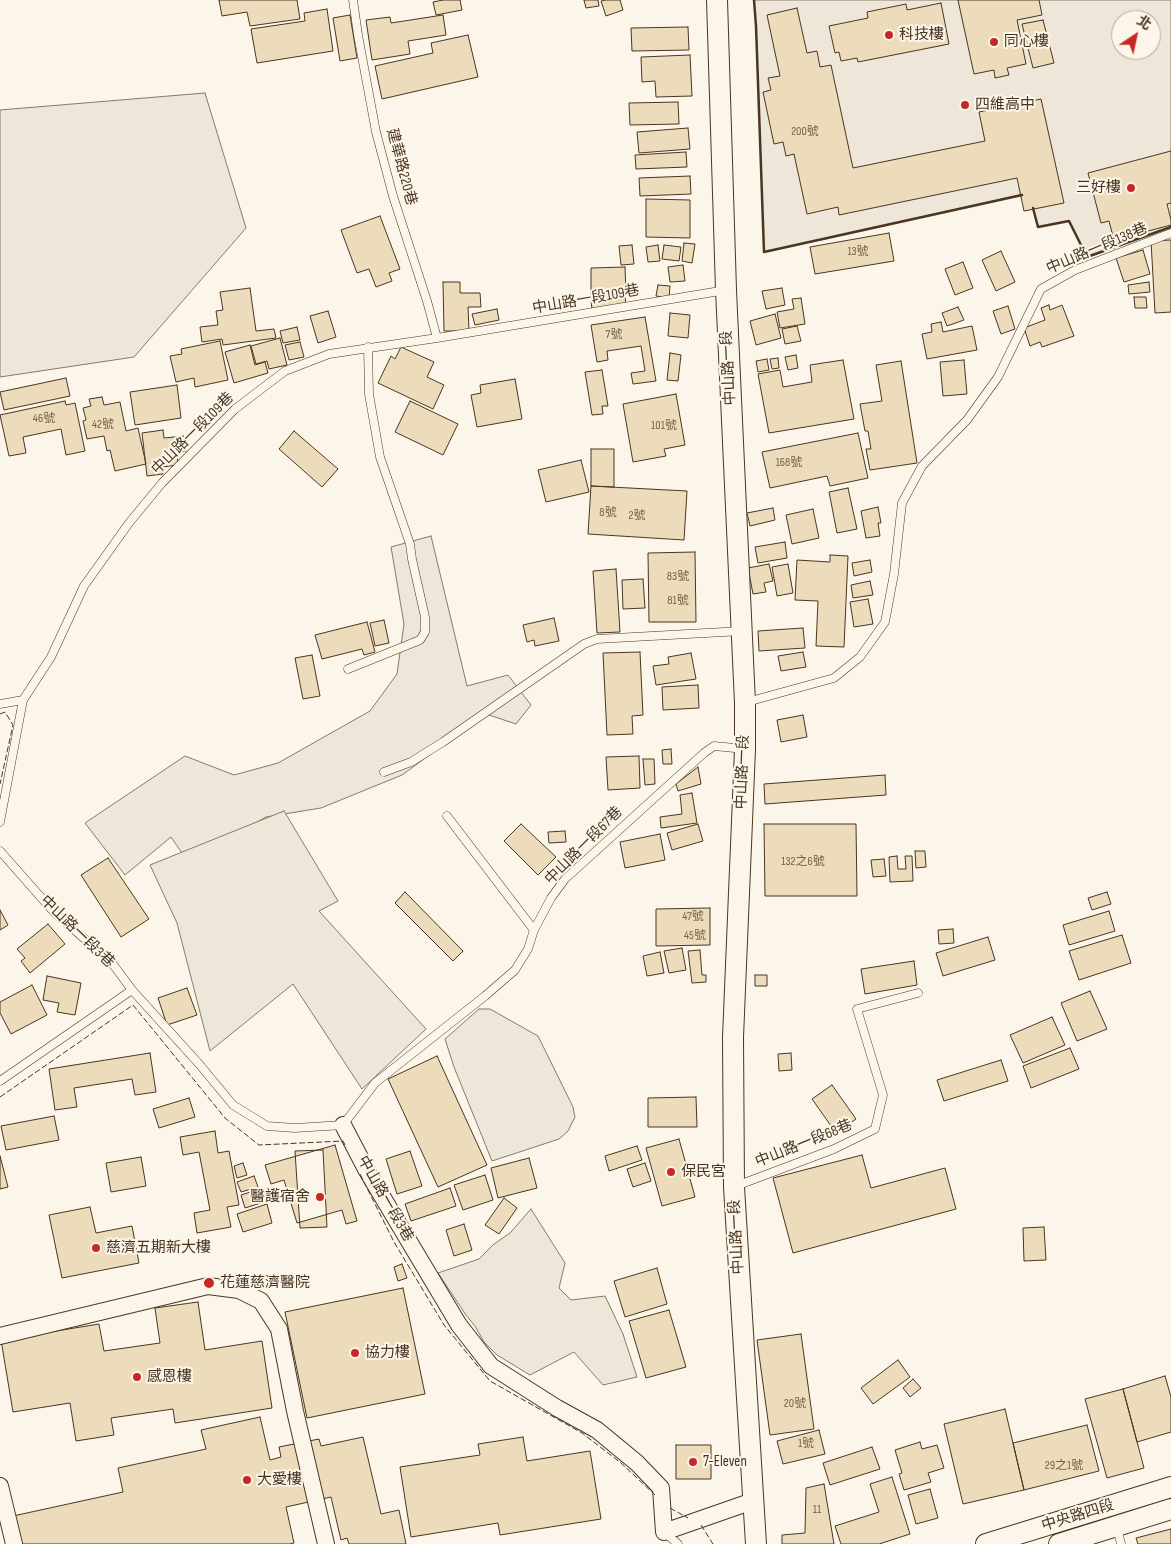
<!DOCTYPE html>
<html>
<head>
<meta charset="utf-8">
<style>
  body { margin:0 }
  #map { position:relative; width:1171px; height:1544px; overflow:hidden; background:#fbf6e9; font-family:"Sofia Sans Condensed","Noto Sans TC",sans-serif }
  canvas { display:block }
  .north { position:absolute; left:1111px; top:10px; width:50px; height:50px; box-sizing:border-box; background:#fbf6e9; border:1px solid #b4a999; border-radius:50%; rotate:34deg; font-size:14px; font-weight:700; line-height:20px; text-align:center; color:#4a3520 }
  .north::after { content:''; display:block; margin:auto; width:18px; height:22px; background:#c62828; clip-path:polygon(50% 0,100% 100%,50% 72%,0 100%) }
</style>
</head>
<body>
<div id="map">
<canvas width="1171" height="1544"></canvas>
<div class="north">北</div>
</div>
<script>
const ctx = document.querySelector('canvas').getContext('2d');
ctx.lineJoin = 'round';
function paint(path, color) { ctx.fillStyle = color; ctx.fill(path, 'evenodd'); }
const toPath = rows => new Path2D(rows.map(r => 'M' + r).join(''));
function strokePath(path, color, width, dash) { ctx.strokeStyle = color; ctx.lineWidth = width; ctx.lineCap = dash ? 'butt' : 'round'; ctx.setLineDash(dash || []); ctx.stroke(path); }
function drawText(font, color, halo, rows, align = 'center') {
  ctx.font = font + ' "Sofia Sans Condensed","Noto Sans TC",sans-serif'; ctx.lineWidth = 4; ctx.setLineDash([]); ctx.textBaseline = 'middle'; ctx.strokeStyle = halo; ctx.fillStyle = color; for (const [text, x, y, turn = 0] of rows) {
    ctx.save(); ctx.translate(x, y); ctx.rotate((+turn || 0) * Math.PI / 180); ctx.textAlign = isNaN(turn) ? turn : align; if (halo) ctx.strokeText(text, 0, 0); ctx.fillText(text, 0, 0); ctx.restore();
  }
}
const green = toPath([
  [754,0,1171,0,1171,227,1087,257,1069,221,1038,227,1029,193,764,252,756,26,754,0],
  [1121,20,1151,20,1151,50,1121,50,1121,20],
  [205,93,246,228,134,357,0,377,0,110,205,93],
  [431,536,467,686,508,675,531,705,516,724,486,714,402,775,321,808,266,817,188,862,171,837,125,875,85,823,185,756,234,775,278,763,370,711,397,674,404,624,391,547,431,536]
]);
paint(green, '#ede6d9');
strokePath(green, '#887966', 1);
const parking = toPath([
  [284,811,338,901,319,911,426,1029,362,1089,293,984,210,1051,177,923,150,865,284,811],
  [479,1009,490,1009,538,1036,573,1107,575,1117,568,1131,559,1139,492,1161,454,1067,445,1039,479,1009],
  [531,1209,565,1263,559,1288,571,1300,605,1296,623,1334,637,1377,603,1385,574,1352,530,1375,497,1355,484,1342,475,1326,466,1315,438,1273,479,1259,494,1244,510,1233,531,1209]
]);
paint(parking, '#ede7d9');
strokePath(parking, '#887966', 1);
const building = toPath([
  [219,0,297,0,300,19,250,26,247,12,222,16,219,0],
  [443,0,460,0,462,10,436,15,433,2,443,0],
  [584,0,598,0,599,6,586,8,584,0],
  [605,0,620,0,623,10,606,16,601,1,605,0],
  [958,0,1039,0,1042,15,1017,20,1026,64,1007,68,1009,75,995,78,994,70,974,74,958,0],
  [941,3,949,44,858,62,857,58,841,61,839,52,835,53,829,26,868,18,867,12,906,4,907,10,941,3],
  [797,8,807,53,817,51,820,67,831,65,853,168,985,141,979,112,1041,99,1064,203,1024,211,1017,178,839,215,838,207,807,214,794,154,786,156,783,142,774,144,763,92,771,90,768,78,780,76,767,15,797,8],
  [327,9,333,51,257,63,251,29,305,21,304,13,327,9],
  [350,15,357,58,340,61,333,18,350,15],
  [443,15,446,35,408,41,410,54,372,60,366,20,390,17,391,23,443,15],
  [1043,20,1054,63,1033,68,1022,24,1043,20],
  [688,27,689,50,632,51,631,28,688,27],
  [468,35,478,77,382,99,375,66,433,53,431,43,468,35],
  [690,55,692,96,656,97,655,81,642,82,641,57,690,55],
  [678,102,679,124,630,125,629,103,678,102],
  [688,128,690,149,639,153,637,132,688,128],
  [1171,151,1171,203,1167,204,1171,220,1171,225,1114,240,1109,221,1101,223,1088,173,1171,151],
  [686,152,687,167,636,169,635,155,686,152],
  [690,176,691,194,640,196,639,178,690,176],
  [646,199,690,200,690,238,646,237,646,199],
  [380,216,400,269,389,273,392,281,376,287,369,269,357,273,341,230,380,216],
  [889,233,894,261,815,274,810,247,889,233],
  [1171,240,1171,312,1155,313,1151,241,1171,240],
  [684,243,695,244,692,263,682,261,684,243],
  [632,245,634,264,621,265,619,246,632,245],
  [658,245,660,261,648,262,646,247,658,245],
  [664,245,681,247,679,261,662,259,664,245],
  [1143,250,1150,274,1124,282,1116,258,1143,250],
  [1001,251,1015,282,996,291,982,260,1001,251],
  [963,262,973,288,955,295,945,269,963,262],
  [683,265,685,281,670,282,668,267,683,265],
  [625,267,626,294,591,295,591,268,625,267],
  [443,282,460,282,460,293,480,293,481,307,468,307,469,331,444,331,443,282],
  [1149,282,1150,292,1129,294,1128,285,1149,282],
  [658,285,670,286,669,298,656,296,658,285],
  [250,288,256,331,274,329,276,338,223,345,222,339,202,342,200,327,218,325,216,311,223,310,220,292,250,288],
  [782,288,785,305,766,309,762,291,782,288],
  [625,297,626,305,592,309,591,301,625,297],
  [1134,297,1146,297,1147,308,1135,308,1134,297],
  [801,298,805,324,780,328,777,312,794,309,792,299,801,298],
  [1049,305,1050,310,1062,305,1074,336,1042,347,1040,342,1030,346,1024,328,1045,320,1041,308,1049,305],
  [1008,306,1015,329,1001,334,993,311,1008,306],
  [958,307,964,320,947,326,942,313,958,307],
  [497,309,499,320,475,325,472,314,497,309],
  [328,311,336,337,318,343,310,316,328,311],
  [670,313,690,315,688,338,668,336,670,313],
  [775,314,781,338,756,345,750,321,775,314],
  [645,317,656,381,633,384,631,373,645,371,641,346,607,351,608,360,597,362,591,325,645,317],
  [941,322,943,332,972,326,977,350,927,359,922,334,932,332,931,324,941,322],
  [797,326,801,341,785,344,782,329,797,326],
  [297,327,300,340,283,343,280,331,297,327],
  [280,338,287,365,269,369,267,361,256,364,251,346,280,338],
  [220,341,228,380,195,387,194,378,176,382,170,356,182,354,181,349,220,341],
  [300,342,304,357,289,360,285,345,300,342],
  [250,345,255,365,265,362,268,373,234,383,225,352,250,345],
  [401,347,434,362,427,377,444,385,433,409,378,383,391,356,395,359,401,347],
  [670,353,681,355,678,381,667,380,670,353],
  [796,355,798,368,788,370,785,357,796,355],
  [778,358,779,368,772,369,770,359,778,358],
  [767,359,769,370,758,372,756,361,767,359],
  [843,360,854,419,769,433,758,374,780,370,783,387,812,382,810,365,843,360],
  [964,360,967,394,943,396,940,362,964,360],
  [901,361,917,463,870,470,866,449,871,449,868,431,865,431,860,404,882,401,876,365,901,361],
  [602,370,608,406,602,406,603,414,592,415,585,372,602,370],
  [66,378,70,396,4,410,0,392,66,378],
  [515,379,522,419,477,427,471,395,481,393,480,385,515,379],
  [177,385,181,418,135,425,130,392,177,385],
  [676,394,685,445,664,449,666,456,633,462,623,404,676,394],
  [102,397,104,405,120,402,126,431,138,428,146,464,115,471,110,450,107,451,104,436,87,439,83,421,86,420,83,408,91,406,89,399,102,397],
  [65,401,66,405,75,403,85,451,66,455,61,429,23,437,26,453,9,456,0,415,65,401],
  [410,401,458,424,443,455,395,432,410,401],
  [163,430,164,438,184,436,186,451,177,452,178,465,162,467,163,474,147,476,142,433,163,430],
  [294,431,338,469,322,487,279,449,294,431],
  [858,433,868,478,830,486,827,476,770,488,762,452,858,433],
  [591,449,614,449,614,487,591,486,591,449],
  [581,460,589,492,546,502,538,470,581,460],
  [591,486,687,491,684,540,588,534,591,486],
  [848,488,857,529,837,533,829,492,848,488],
  [878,507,881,523,878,523,880,536,866,538,861,511,878,507],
  [773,508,775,520,750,526,747,513,773,508],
  [813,509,819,538,792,544,786,515,813,509],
  [785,542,787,558,758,563,755,547,785,542],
  [695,552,696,622,649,622,648,553,695,552],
  [830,555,848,556,844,647,816,646,818,601,795,600,797,560,830,562,830,555],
  [870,560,872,572,854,576,852,563,870,560],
  [769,564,773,581,764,583,766,592,753,594,748,568,769,564],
  [788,564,793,593,777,596,772,567,788,564],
  [616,569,620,632,597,633,593,571,616,569],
  [643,579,645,608,623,609,622,580,643,579],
  [870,581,873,595,853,598,851,585,870,581],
  [868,599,873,624,854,627,850,602,868,599],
  [554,618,559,641,535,646,534,640,527,642,523,625,554,618],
  [384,620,389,643,375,646,370,623,384,620],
  [367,622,375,652,364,655,362,649,322,659,315,635,367,622],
  [803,628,805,648,759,651,758,631,803,628],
  [640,652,643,715,632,716,633,734,607,735,603,653,640,652],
  [803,652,806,667,781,671,778,656,803,652],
  [691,653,696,679,656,685,653,666,669,664,668,657,691,653],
  [312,655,320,696,303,699,295,658,312,655],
  [698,685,699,708,663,710,662,687,698,685],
  [803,715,807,737,781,742,777,720,803,715],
  [671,749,672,764,663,764,662,750,671,749],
  [639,756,640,788,608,790,606,757,639,756],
  [643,759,654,759,655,784,645,785,643,759],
  [698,767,701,784,678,791,676,784,698,767],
  [885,775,886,795,765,804,764,784,885,775],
  [692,793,697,823,661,828,660,817,682,814,680,795,692,793],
  [521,824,556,857,538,875,504,841,521,824],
  [698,824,703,841,672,850,667,833,698,824],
  [764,824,856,824,857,896,765,896,764,824],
  [565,831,566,842,549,843,548,832,565,831],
  [660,834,665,860,625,868,620,842,660,834],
  [915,851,925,851,926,867,916,868,915,851],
  [897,856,898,869,906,869,905,856,912,856,913,881,890,882,889,857,897,856],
  [108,858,149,919,121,937,81,875,108,858],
  [884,859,886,876,873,877,871,860,884,859],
  [405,892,463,951,453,961,395,903,405,892],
  [1107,892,1111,904,1092,910,1088,898,1107,892],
  [710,908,710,945,656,946,656,909,710,908],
  [0,910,8,925,0,930,0,910],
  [1109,911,1115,931,1069,945,1063,925,1109,911],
  [48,924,65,944,30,973,21,961,25,958,17,949,48,924],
  [953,929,954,943,939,944,938,930,953,929],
  [1122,935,1131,963,1079,980,1069,951,1122,935],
  [988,937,995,960,943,976,936,953,988,937],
  [682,948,686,970,669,973,664,951,682,948],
  [700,950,702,975,706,975,706,982,692,983,688,951,700,950],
  [660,952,664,973,647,976,643,956,660,952],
  [914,961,917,985,865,994,861,969,914,961],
  [755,975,767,975,767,986,755,986,755,975],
  [47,976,81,983,75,1015,57,1012,59,1003,43,1000,47,976],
  [32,985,47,1015,11,1034,0,1013,0,1002,32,985],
  [187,988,197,1015,167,1025,158,998,187,988],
  [1090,991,1107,1029,1077,1041,1061,1003,1090,991],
  [1052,1017,1065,1045,1023,1063,1010,1035,1052,1017],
  [1070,1048,1079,1069,1031,1088,1023,1066,1070,1048],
  [150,1053,156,1092,135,1095,132,1079,74,1088,77,1107,55,1110,49,1069,150,1053],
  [791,1053,792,1070,779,1071,778,1054,791,1053],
  [437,1056,487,1165,438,1187,388,1079,437,1056],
  [1001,1060,1008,1081,944,1101,937,1080,1001,1060],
  [832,1085,856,1119,836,1133,812,1099,832,1085],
  [696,1097,697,1127,648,1127,648,1098,696,1097],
  [189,1098,195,1117,159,1128,153,1109,189,1098],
  [54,1116,59,1140,6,1150,1,1126,54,1116],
  [215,1131,218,1153,229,1151,239,1205,227,1207,231,1227,197,1233,194,1213,210,1210,199,1152,183,1155,180,1137,215,1131],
  [679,1139,695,1197,662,1206,646,1148,679,1139],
  [335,1145,357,1221,346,1224,342,1210,297,1223,284,1180,271,1184,265,1165,335,1145],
  [637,1146,642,1160,609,1171,605,1156,637,1146],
  [323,1150,327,1227,300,1228,295,1151,323,1150],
  [410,1151,422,1186,397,1194,386,1159,410,1151],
  [862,1155,871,1188,945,1168,956,1209,793,1253,773,1178,862,1155],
  [0,1156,8,1187,0,1189,0,1156],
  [141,1157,146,1186,111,1192,106,1163,141,1157],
  [529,1158,537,1188,498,1198,491,1168,529,1158],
  [243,1163,247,1175,237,1178,234,1166,243,1163],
  [645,1163,651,1181,633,1187,627,1169,645,1163],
  [485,1175,493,1200,463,1210,454,1185,485,1175],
  [254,1176,258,1187,241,1192,237,1182,254,1176],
  [450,1188,456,1206,411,1221,405,1204,450,1188],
  [260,1189,264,1202,245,1208,241,1195,260,1189],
  [504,1198,517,1208,499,1234,485,1225,504,1198],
  [267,1204,272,1223,243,1232,237,1214,267,1204],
  [90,1207,96,1233,132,1226,139,1263,62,1278,49,1215,90,1207],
  [464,1224,472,1250,454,1256,446,1230,464,1224],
  [1044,1227,1046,1260,1024,1261,1023,1228,1044,1227],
  [402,1264,407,1278,398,1281,394,1267,402,1264],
  [657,1268,667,1304,625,1317,614,1281,657,1268],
  [403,1288,425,1394,307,1418,285,1312,403,1288],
  [198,1302,205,1350,262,1341,272,1408,175,1423,173,1409,111,1418,114,1435,76,1441,70,1403,13,1412,1,1340,99,1324,104,1351,160,1343,155,1308,198,1302],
  [669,1310,686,1367,646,1378,629,1321,669,1310],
  [801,1334,814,1429,770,1435,757,1340,801,1334],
  [898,1360,910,1377,873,1404,861,1388,898,1360],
  [1165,1376,1171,1397,1171,1432,1137,1442,1123,1389,1165,1376],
  [913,1379,921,1388,910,1397,903,1388,913,1379],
  [1123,1389,1144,1468,1107,1478,1085,1399,1123,1389],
  [1005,1409,1024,1490,963,1504,944,1424,1005,1409],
  [260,1417,270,1460,281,1457,279,1447,319,1439,321,1446,363,1437,381,1514,399,1510,406,1544,349,1544,347,1538,341,1540,331,1497,286,1507,294,1543,290,1544,20,1544,13,1516,123,1492,118,1468,206,1449,201,1430,260,1417],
  [1087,1425,1099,1471,1024,1490,1013,1443,1087,1425],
  [819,1430,825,1454,783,1464,777,1441,819,1430],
  [523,1437,527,1461,590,1451,601,1519,500,1535,498,1523,411,1537,400,1467,480,1455,478,1444,523,1437],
  [920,1442,922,1449,937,1445,944,1468,928,1473,931,1482,904,1490,899,1474,902,1473,895,1450,920,1442],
  [676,1445,711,1445,711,1479,676,1479,676,1445],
  [872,1447,880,1469,830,1485,823,1463,872,1447],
  [892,1477,910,1534,879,1544,841,1544,835,1526,879,1512,870,1484,892,1477],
  [824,1484,834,1544,782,1544,782,1535,805,1533,806,1488,824,1484],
  [930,1489,938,1518,916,1524,908,1495,930,1489],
  [1171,1529,1171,1544,1138,1544,1136,1538,1171,1529]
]);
paint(building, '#ecdcbc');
strokePath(building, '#4a3520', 1);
const service = toPath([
  [353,0,358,35,376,132,393,196,427,301,437,338],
  [348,669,420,640,425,632,425,617,412,559,410,544,380,457,369,394,368,347],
  [747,702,834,678,860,657,885,622,894,574,902,503,922,466,967,420,998,377,1041,289,1075,270,1171,233],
  [0,704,23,700],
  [384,772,411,762,443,742,584,644,597,639,742,631],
  [447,816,534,930],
  [0,822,23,700,51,657,84,586,129,523,162,483,235,409,285,371,329,354,437,338,726,290],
  [0,851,53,911,112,963,132,990,200,1065,233,1105,267,1126,295,1128,343,1125,375,1083,485,996,515,970,528,949,534,930,551,898,565,879,704,753,714,746,745,749],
  [0,1081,132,990],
  [736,1186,834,1149,875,1129,883,1095,857,1009,918,993],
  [1117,1527,1121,1544],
  [664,1532,678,1544]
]);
const minor = toPath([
  [343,1125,367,1171,459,1325,491,1366,557,1408,597,1430,637,1463,661,1488,664,1532,753,1501],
  [0,1336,208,1286,239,1290,261,1301,279,1329,295,1411,326,1544],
  [0,1486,14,1544]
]);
const tertiary = toPath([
  [717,0,726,290,745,703,745,749,733,1037,734,1187,756,1544],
  [986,1544,1171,1487],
  [1059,1544,1171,1509]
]);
strokePath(service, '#4a3520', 9);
strokePath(minor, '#4a3520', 18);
strokePath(tertiary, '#4a3520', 22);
strokePath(service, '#fbf6e9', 8);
strokePath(minor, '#fbf6e9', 16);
strokePath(tertiary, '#fbf6e9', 20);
strokePath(toPath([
  [0,714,5,712,13,725,0,784],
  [0,1097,133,1005,225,1118,259,1145,343,1141,345,1145],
  [360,1174,394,1242,444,1325,490,1381,582,1433,621,1463,655,1495],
  [670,1508,688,1518],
  [701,1525,713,1544]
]), '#4a3520', 1, [6, 2.5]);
strokePath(toPath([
  [754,0,756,26,764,252,1022,195],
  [1033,208,1038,227,1069,221,1087,257,1171,227]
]), '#4a3520', 2.5);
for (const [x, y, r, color] of [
  [889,35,5,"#c62828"],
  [994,42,5,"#c62828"],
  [965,105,5,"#c62828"],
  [1131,188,5,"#c62828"],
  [671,1172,5,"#c62828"],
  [320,1197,5,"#c62828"],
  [96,1248,5,"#c62828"],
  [209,1283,6,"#c62828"],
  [355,1353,5,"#c62828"],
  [137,1377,5,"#c62828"],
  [693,1462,5,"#c62828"],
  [247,1480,5,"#c62828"]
]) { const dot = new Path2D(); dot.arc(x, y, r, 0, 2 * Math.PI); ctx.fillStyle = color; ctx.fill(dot); strokePath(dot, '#fbf6e9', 2); }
drawText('12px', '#725f47', null, [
  ["200號",805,132],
  ["13號",858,252],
  ["7號",614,335],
  ["46號",44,419],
  ["42號",103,425],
  ["101號",664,426],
  ["168號",789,463],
  ["8號",608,513],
  ["2號",637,516],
  ["83號",678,577],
  ["81號",678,601],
  ["132之6號",803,862],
  ["47號",693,917],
  ["45號",695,936],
  ["20號",795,1404],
  ["1號",806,1444],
  ["29之1號",1064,1466],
  ["11",817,1510]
]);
drawText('15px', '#4a3520', '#fbf6e9', [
  ["科技樓",899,35],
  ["同心樓",1004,42],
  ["四維高中",975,105],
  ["三好樓",1121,188,"right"],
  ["保民宮",681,1172],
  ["醫護宿舍",310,1197,"right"],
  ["慈濟五期新大樓",106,1248],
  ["花蓮慈濟醫院",220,1283],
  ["協力樓",365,1353],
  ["感恩樓",147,1377],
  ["7-Eleven",703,1462],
  ["大愛樓",257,1480]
], 'left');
drawText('15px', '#4a3520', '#fbf6e9', [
  ["建華路220巷",401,167,75],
  ["中山路一段138巷",1097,249,-23],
  ["中山路一段109巷",586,300,-10],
  ["中山路一段",729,368,-93],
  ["中山路一段109巷",193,434,-45],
  ["中山路一段",743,772,-88],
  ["中山路一段67巷",584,846,-45],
  ["中山路一段3巷",77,932,44],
  ["中山路一段68巷",804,1144,-22],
  ["中山路一段3巷",385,1199,60],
  ["中山路一段",737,1237,-93],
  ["中央路四段",1078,1516,-17]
]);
</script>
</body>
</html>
